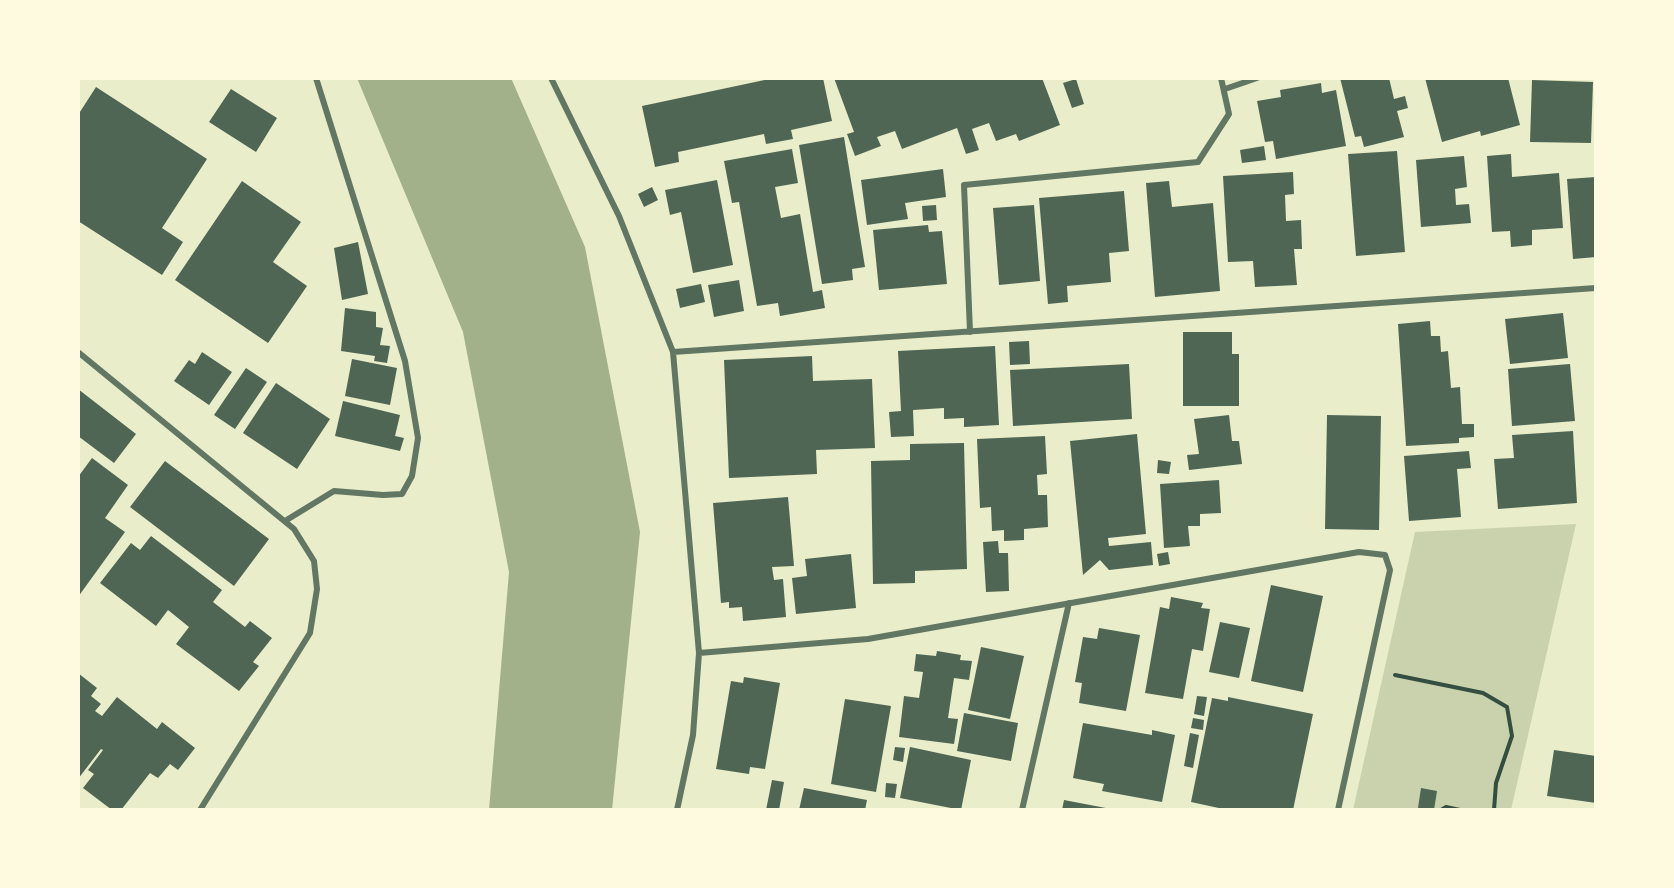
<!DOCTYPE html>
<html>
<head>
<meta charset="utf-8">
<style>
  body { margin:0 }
  #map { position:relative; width:1674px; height:888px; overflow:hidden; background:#e9edc9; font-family:"Golos Text",sans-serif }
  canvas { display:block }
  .frame { position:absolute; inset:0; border:80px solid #fefae0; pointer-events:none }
</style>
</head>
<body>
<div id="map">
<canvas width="1674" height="888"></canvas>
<div class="frame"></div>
</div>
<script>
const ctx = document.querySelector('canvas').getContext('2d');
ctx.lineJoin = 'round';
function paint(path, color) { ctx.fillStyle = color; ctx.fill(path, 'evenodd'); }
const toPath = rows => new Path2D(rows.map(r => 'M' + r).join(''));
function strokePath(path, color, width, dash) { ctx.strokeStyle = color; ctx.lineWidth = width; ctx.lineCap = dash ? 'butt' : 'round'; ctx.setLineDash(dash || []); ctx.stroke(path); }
paint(toPath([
  [1576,524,1511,810,1353,810,1415,532]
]), '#cad2ad');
paint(toPath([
  [357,78,511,78,585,247,640,532,612,810,489,810,509,572,463,332]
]), '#a3b18a');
paint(toPath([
  [774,78,823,78,832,121,791,130,793,139,766,144,764,134,678,152,679,162,655,167,642,106],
  [834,78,1042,78,1060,125,1019,141,1016,134,996,141,989,123,972,129,979,150,966,154,957,128,902,149,895,131,877,137,881,146,855,156,847,134,854,132],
  [1340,78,1389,78,1394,99,1405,96,1408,108,1397,111,1404,137,1364,147,1361,136,1355,137],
  [1425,78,1508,78,1520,125,1481,136,1480,131,1442,142],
  [1076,79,1084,104,1072,108,1063,83],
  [1532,80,1593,82,1591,143,1530,142],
  [1321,83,1322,93,1336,90,1346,146,1276,159,1273,141,1265,142,1257,101,1281,97,1280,90],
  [96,87,207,159,162,228,183,242,162,275,78,221,78,115],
  [231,89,277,118,256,152,209,122],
  [844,137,865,267,852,269,853,280,822,284,799,145],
  [1264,146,1266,160,1242,163,1240,150],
  [792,149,798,183,775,187,781,218,800,214,813,292,822,290,825,308,780,316,778,303,757,306,739,202,732,203,724,161],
  [1397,151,1405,252,1356,256,1348,154],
  [1511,154,1512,177,1559,173,1563,228,1532,230,1532,245,1511,247,1510,231,1492,232,1487,156],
  [1464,156,1467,187,1455,189,1456,205,1469,204,1471,223,1421,227,1416,160],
  [943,169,946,197,905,203,908,219,867,225,861,180],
  [1293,172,1294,194,1285,195,1286,221,1301,220,1302,249,1294,249,1297,285,1255,287,1253,261,1228,262,1223,176],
  [1596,177,1596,257,1573,259,1567,179],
  [717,180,733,265,693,273,681,212,670,215,665,190],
  [242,181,301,222,273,262,307,286,268,343,175,280],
  [1169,181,1172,207,1213,203,1220,291,1155,297,1146,183],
  [652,187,658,200,644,207,638,194],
  [1124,191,1129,251,1109,253,1111,282,1067,286,1068,302,1048,304,1039,198],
  [936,205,937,220,923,221,922,206],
  [1034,205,1040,281,999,285,993,208],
  [928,225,929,232,942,231,947,284,879,290,873,230],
  [358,242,368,294,342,300,334,248],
  [739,280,744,311,714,317,708,285],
  [701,284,705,302,680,308,676,289],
  [345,308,376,312,376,327,383,328,380,345,390,346,387,363,374,361,375,356,341,351],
  [1563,313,1568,358,1510,364,1505,319],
  [1430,321,1431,336,1440,336,1441,352,1448,351,1451,388,1460,387,1462,424,1474,424,1474,437,1459,438,1459,443,1406,446,1398,324],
  [1183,332,1232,332,1232,354,1239,354,1239,406,1183,406],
  [1029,341,1030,364,1010,365,1009,342],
  [995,346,999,425,964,427,964,418,944,419,944,408,913,410,914,436,891,437,889,412,901,411,898,351],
  [202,352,232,372,209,405,174,381,189,360,195,364],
  [812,356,813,381,872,379,875,448,816,450,817,474,729,478,724,360],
  [352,359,397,368,390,405,345,396],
  [1129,364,1132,419,1013,426,1010,370],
  [1570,364,1575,421,1512,426,1508,369],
  [246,368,267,382,235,429,214,415],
  [276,383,330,419,297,469,243,433],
  [78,389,136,434,114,463,78,436],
  [343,401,400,415,395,436,404,438,400,451,335,436],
  [1229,415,1232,441,1239,441,1242,464,1189,470,1187,455,1199,454,1194,419],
  [1327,415,1381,416,1379,530,1325,529],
  [1573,431,1577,503,1498,509,1494,459,1514,458,1512,435],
  [1137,434,1146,534,1108,538,1109,546,1151,542,1153,565,1109,570,1100,560,1083,575,1070,441],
  [1045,436,1047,474,1037,475,1038,495,1047,495,1048,527,1024,529,1024,540,1004,541,1004,530,992,531,991,507,980,508,977,439],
  [964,443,967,569,915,571,915,583,873,584,871,461,910,460,910,444],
  [1469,451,1471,468,1457,469,1461,517,1409,521,1404,456],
  [92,458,128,485,105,518,125,532,78,597,78,477],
  [1158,460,1171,462,1169,474,1157,473],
  [165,461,269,539,234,586,130,507],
  [1219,480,1221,513,1200,514,1200,526,1188,526,1190,546,1164,548,1160,484],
  [788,497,794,566,772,567,774,580,783,579,786,617,743,621,742,607,729,608,729,602,721,603,713,503],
  [151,536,222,590,213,602,245,627,250,621,272,638,253,662,259,666,239,691,176,644,189,627,168,610,156,626,100,583,131,543,140,550],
  [998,541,999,553,1008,553,1009,591,986,592,983,542],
  [1168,552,1170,564,1159,566,1157,554],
  [851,554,856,608,796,614,792,578,807,576,805,559],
  [1271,585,1323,596,1303,692,1251,681],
  [1171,597,1203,603,1201,608,1210,609,1203,651,1192,649,1183,699,1145,693,1160,607,1169,609],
  [1220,622,1250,628,1239,678,1209,672],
  [1099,628,1140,635,1126,711,1079,703,1082,683,1075,682,1083,637,1097,639],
  [981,647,1024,656,1010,719,968,710],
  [937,651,961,655,960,660,972,661,969,680,954,678,948,718,958,719,954,744,899,737,904,696,919,698,923,672,914,671,916,654,936,656],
  [78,673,97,688,91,696,101,704,95,711,102,716,117,697,157,729,162,722,195,748,178,770,170,764,158,778,150,773,121,810,112,810,83,788,94,774,88,770,103,750,101,749,78,779],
  [744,677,780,683,765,769,750,767,749,774,716,769,731,681,743,683],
  [1197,696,1207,697,1204,716,1194,714],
  [1228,697,1313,714,1293,810,1228,810,1191,802,1212,698,1228,701],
  [845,699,891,706,876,792,831,784],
  [964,713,1018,723,1011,761,957,751],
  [1193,718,1204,720,1203,730,1191,728],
  [1083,723,1152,735,1152,730,1175,735,1162,802,1102,791,1104,784,1073,778],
  [1190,733,1199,735,1193,768,1184,766],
  [895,747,905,748,903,762,893,760],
  [910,747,971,760,961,810,900,798],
  [1554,750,1596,756,1596,803,1547,796],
  [772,780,784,782,779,810,766,810],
  [886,783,897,784,895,798,885,797],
  [804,788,867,800,865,810,799,810],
  [1421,788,1437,791,1434,810,1418,808],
  [1064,800,1111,809,1111,810,1062,810]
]), '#4f6655');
strokePath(toPath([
  [1395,675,1483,693,1507,707,1512,736,1496,783,1494,810],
  [1441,810,1446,807,1460,810]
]), '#344e41', 4);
strokePath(toPath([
  [551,78,619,216,673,352,699,653,693,735,677,810],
  [1225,89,1257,78],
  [970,332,964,185,1198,162,1229,114,1221,78],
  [78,352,294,529,314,561,317,589,310,633,200,810],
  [673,352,1596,288],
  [285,521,334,491,383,495,402,494,412,476,418,438,405,361,316,78],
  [699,653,868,639,1359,552,1385,555,1390,570,1338,810],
  [1022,810,1069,603]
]), '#617663', 6);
</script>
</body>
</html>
